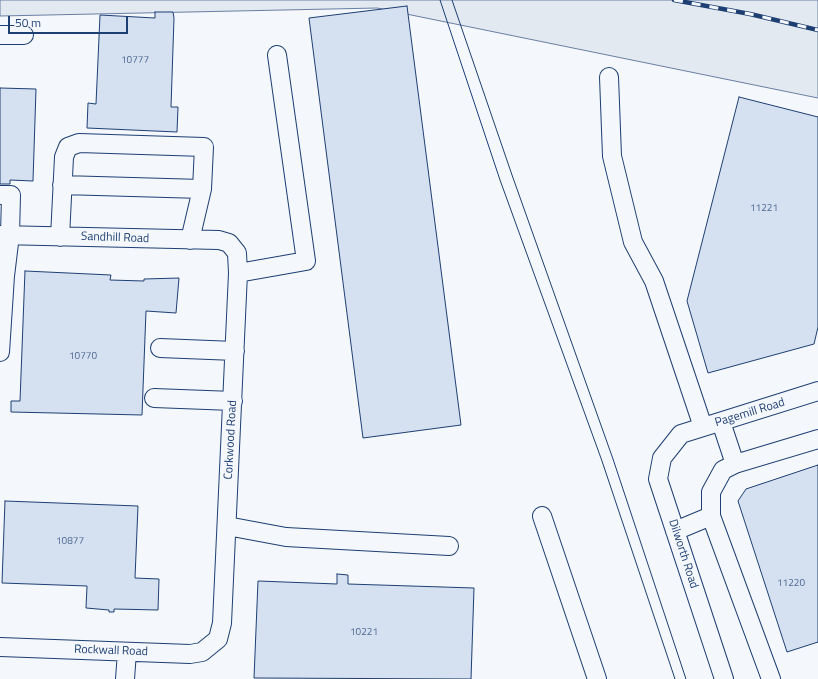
<!DOCTYPE html>
<html>
<head>
<meta charset="utf-8">
<style>
  body { margin:0 }
  #map { position:relative; width:818px; height:679px; overflow:hidden; background:#f4f7fb; font-family:"Titillium Web",sans-serif }
  canvas { display:block }
  .scale { position:absolute; left:8px; top:16px; width:120px; height:18px; box-sizing:border-box; border:2px solid #1d3f73; border-top:0; padding-left:5px; font-size:12px; line-height:14px; white-space:nowrap; color:#1d3f73; -webkit-text-stroke:3px #f4f7fb; paint-order:stroke }
</style>
</head>
<body>
<div id="map">
<canvas width="818" height="679"></canvas>
<div class="scale">50 m</div>
</div>
<script>
const ctx = document.querySelector('canvas').getContext('2d');
ctx.lineJoin = 'round';
function paint(path, color) { ctx.fillStyle = color; ctx.fill(path, 'evenodd'); }
const toPath = rows => new Path2D(rows.map(r => 'M' + r).join(''));
function strokePath(path, color, width, dash) { ctx.strokeStyle = color; ctx.lineWidth = width; ctx.lineCap = dash ? 'butt' : 'round'; ctx.setLineDash(dash || []); ctx.stroke(path); }
function drawText(font, color, halo, rows, align = 'center') {
  ctx.font = font + ' "Titillium Web",sans-serif'; ctx.lineWidth = 3; ctx.setLineDash([]); ctx.textBaseline = 'middle'; ctx.strokeStyle = halo; ctx.fillStyle = color; for (const [text, x, y, turn = 0] of rows) {
    ctx.save(); ctx.translate(x, y); ctx.rotate((+turn || 0) * Math.PI / 180); ctx.textAlign = isNaN(turn) ? turn : align; if (halo) ctx.strokeText(text, 0, 0); ctx.fillText(text, 0, 0); ctx.restore();
  }
}
const green = toPath([
  [0,0,818,0,818,98,377,8,0,16,0,0]
]);
paint(green, '#e3e9f0');
strokePath(green, '#687fa3', 1);
const building = toPath([
  [407,6,461,425,363,438,309,18,407,6],
  [155,12,173,12,174,18,171,107,178,107,177,132,87,128,88,103,96,104,100,15,155,18,155,12],
  [0,88,36,89,33,181,10,180,10,184,0,184,0,88],
  [739,97,818,117,818,327,814,344,708,373,687,301,739,97],
  [25,271,111,275,110,280,144,281,144,279,179,278,176,313,146,311,142,415,11,412,11,401,20,401,25,271],
  [818,465,818,642,787,652,738,501,746,489,818,465],
  [5,501,138,506,135,578,159,579,158,610,114,609,114,612,109,612,109,610,86,608,87,586,2,583,5,501],
  [337,574,348,575,348,584,474,588,471,679,254,678,258,581,337,584,337,574]
]);
paint(building, '#d5e0f0');
strokePath(building, '#1d3f73', 1);
const minor = toPath([
  [0,35,24,35],
  [609,77,612,156,633,242,654,281,703,427],
  [62,185,202,189],
  [0,195,11,195,10,235,5,276,0,352],
  [0,235,219,240,229,243,237,253,238,273,222,623,218,639,202,652,190,654,0,647],
  [60,237,64,157,68,147,79,143,204,147,202,189,190,240],
  [238,273,306,261,277,55],
  [160,348,235,351],
  [154,398,233,401],
  [721,422,735,464],
  [542,516,597,679],
  [227,526,286,537,449,546],
  [675,531,711,516],
  [125,679,127,652],
  [724,679,658,479,662,458,681,434,818,391],
  [771,679,711,516,711,492,723,470,735,464,818,439]
]);
strokePath(minor, '#1d3f73', 20);
strokePath(minor, '#f4f7fb', 18);
strokePath(toPath([
  [440,0,500,180,602,461,675,679],
  [452,0,512,175,613,459,686,679]
]), '#1d3f73', 1);
const rail = toPath([
  [674,0,750,14,818,30]
]);
strokePath(rail, '#1d3f73', 4.5);
strokePath(rail, '#f4f7fb', 3, [9]);
drawText('10px', '#4b6792', null, [
  ["10777",135,61],
  ["11221",764,209],
  ["10770",83,357],
  ["10877",70,542],
  ["11220",791,584],
  ["10221",364,633]
]);
drawText('12px', '#1d3f73', '#f4f7fb', [
  ["Sandhill Road",115,238,2],
  ["Pagemill Road",750,413,-17],
  ["Corkwood Road",231,440,-87],
  ["Dilworth Road",683,554,72],
  ["Rockwall Road",111,651,2]
]);
</script>
</body>
</html>
